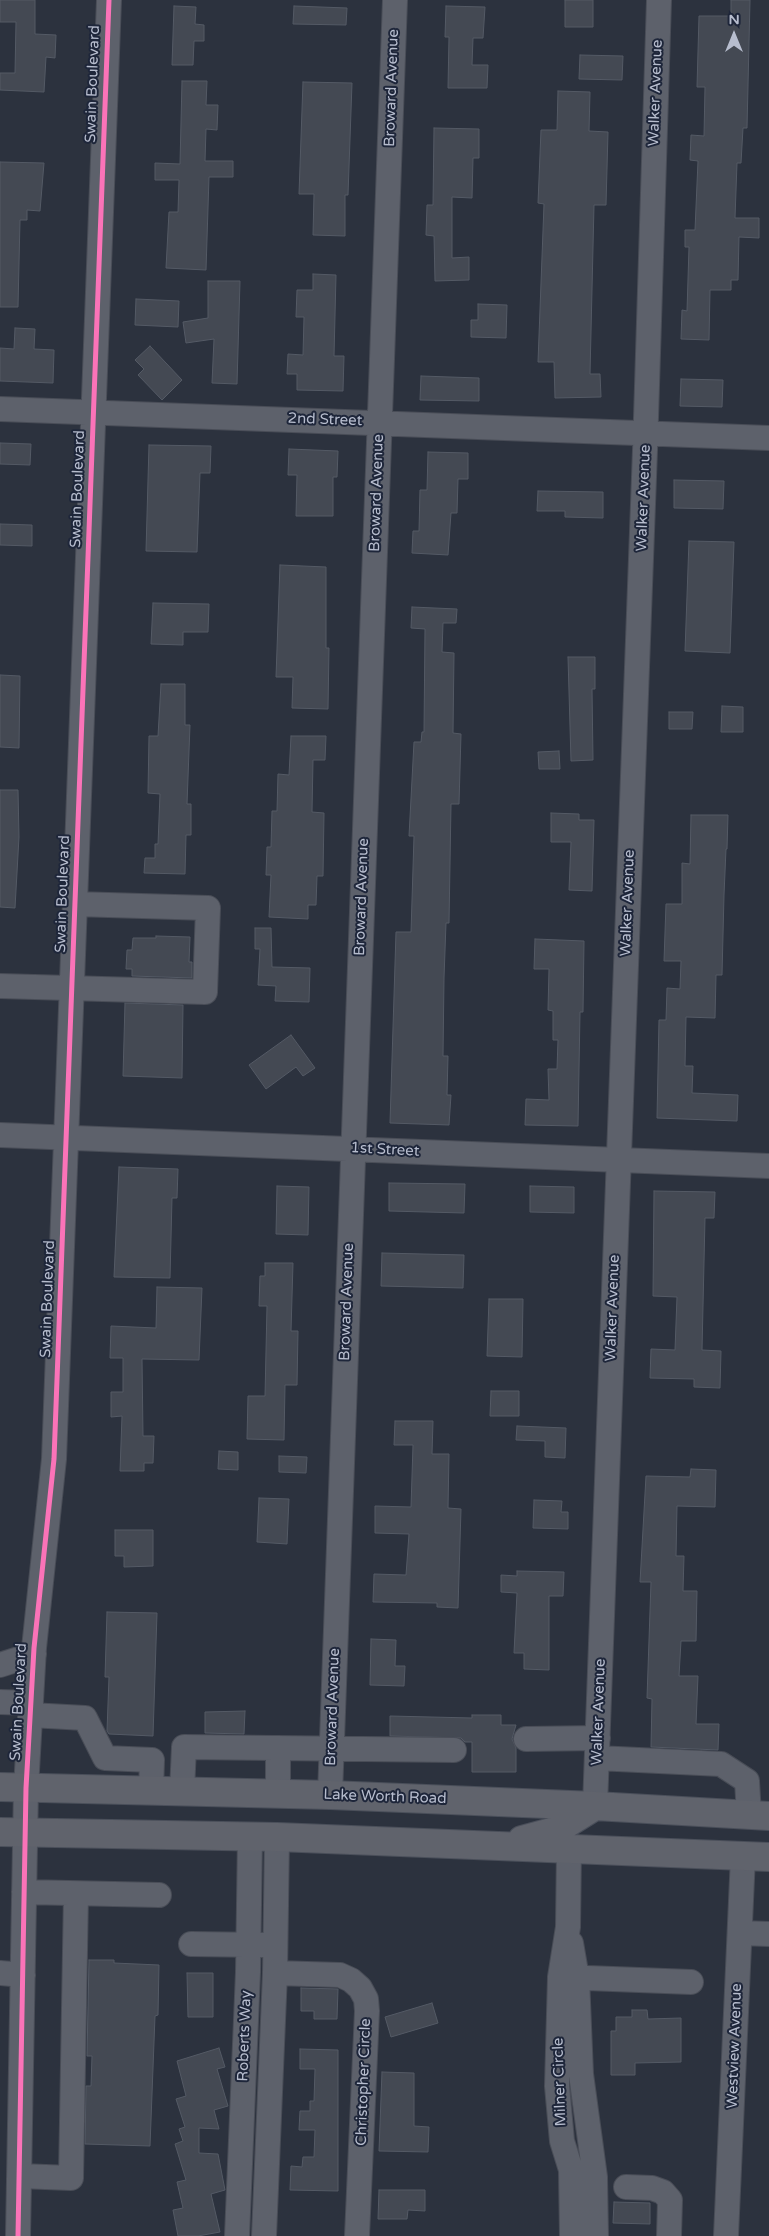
<!DOCTYPE html>
<html>
<head>
<meta charset="utf-8">
<style>
  body { margin:0 }
  #map { position:relative; width:769px; height:2236px; overflow:hidden; background:#2c323e; font-family:"Varela Round",sans-serif }
  canvas { display:block }
  .north { position:absolute; left:709px; top:10px; width:50px; height:50px; -webkit-text-stroke:4px #1e263a; paint-order:stroke; rotate:0deg; font-size:14px; font-weight:700; line-height:20px; text-align:center; color:#b7bdce }
  .north::after { content:''; display:block; margin:auto; width:18px; height:22px; background:#b7bdce; clip-path:polygon(50% 0,100% 100%,50% 72%,0 100%) }
</style>
</head>
<body>
<div id="map">
<canvas width="769" height="2236"></canvas>
<div class="north">N</div>
</div>
<script>
const ctx = document.querySelector('canvas').getContext('2d');
ctx.lineJoin = 'round';
function paint(path, color) { ctx.fillStyle = color; ctx.fill(path, 'evenodd'); }
const toPath = rows => new Path2D(rows.map(r => 'M' + r).join(''));
function strokePath(path, color, width, dash) { ctx.strokeStyle = color; ctx.lineWidth = width; ctx.lineCap = dash ? 'butt' : 'round'; ctx.setLineDash(dash || []); ctx.stroke(path); }
function drawText(font, color, halo, rows, align = 'center') {
  ctx.font = font + ' "Varela Round",sans-serif'; ctx.lineWidth = 4; ctx.setLineDash([]); ctx.textBaseline = 'middle'; ctx.strokeStyle = halo; ctx.fillStyle = color; for (const [text, x, y, turn = 0] of rows) {
    ctx.save(); ctx.translate(x, y); ctx.rotate((+turn || 0) * Math.PI / 180); ctx.textAlign = isNaN(turn) ? turn : align; if (halo) ctx.strokeText(text, 0, 0); ctx.fillText(text, 0, 0); ctx.restore();
  }
}
const building = toPath([
  [0,0,35,0,35,34,56,35,55,58,46,57,44,92,0,90,0,73,15,73,16,22,0,22,0,0],
  [565,0,593,0,593,27,565,27,565,0],
  [731,0,750,0,747,128,743,128,741,163,737,163,735,218,759,218,759,238,739,237,738,280,731,280,731,290,710,290,709,340,681,339,682,310,687,311,689,247,685,247,685,230,695,230,698,161,690,160,691,135,704,136,705,87,697,87,699,16,731,16,731,0],
  [174,6,196,7,195,24,204,25,204,41,194,41,193,65,172,65,174,6],
  [294,6,347,8,346,25,293,24,294,6],
  [446,6,485,7,483,38,473,38,472,65,488,65,487,88,448,88,449,37,445,37,446,6],
  [580,55,623,56,622,80,579,79,580,55],
  [182,81,207,81,206,105,218,105,217,130,206,129,205,161,233,161,233,177,209,177,206,270,166,268,169,212,178,212,179,180,155,180,155,163,180,164,182,81],
  [303,82,352,83,348,195,345,195,345,236,313,235,314,194,299,194,303,82],
  [558,91,590,92,589,131,608,132,606,205,594,205,590,374,600,374,601,397,555,398,554,362,538,362,544,204,538,203,541,130,557,130,558,91],
  [434,128,479,129,479,158,473,158,472,198,452,197,452,258,469,257,469,280,435,281,434,236,426,235,427,205,433,205,434,128],
  [0,162,44,163,40,211,27,210,27,220,20,220,18,307,0,307,0,162],
  [313,274,336,275,334,356,344,356,343,391,297,390,297,374,287,374,288,354,303,355,304,317,296,317,297,290,313,290,313,274],
  [208,281,240,281,237,384,212,383,214,339,186,343,183,322,208,318,208,281],
  [136,299,179,301,178,327,135,325,136,299],
  [478,304,507,305,506,338,471,337,471,320,478,320,478,304],
  [15,328,35,329,34,349,54,350,53,383,0,381,0,348,14,349,15,328],
  [150,346,182,380,162,400,138,375,144,369,135,360,150,346],
  [421,376,479,378,479,401,420,400,421,376],
  [681,379,723,380,722,407,680,406,681,379],
  [0,443,31,444,30,465,0,464,0,443],
  [149,445,211,446,210,473,200,473,197,552,146,551,149,445],
  [289,449,338,451,337,477,333,477,333,516,296,516,297,475,288,475,289,449],
  [428,452,468,453,468,479,458,479,457,513,451,513,448,555,412,553,413,531,419,531,420,490,427,490,428,452],
  [674,480,724,481,723,509,674,508,674,480],
  [538,491,603,492,603,518,565,517,565,511,537,511,538,491],
  [0,524,32,525,32,546,0,545,0,524],
  [689,541,734,542,730,653,685,651,689,541],
  [280,565,326,567,326,648,329,648,328,709,292,708,293,677,276,677,280,565],
  [153,603,209,604,208,632,183,632,183,645,151,644,153,603],
  [412,607,457,609,456,623,443,623,442,652,454,653,453,733,461,734,459,804,451,804,449,923,446,923,444,978,443,1056,448,1056,447,1095,451,1095,449,1125,390,1123,396,932,411,932,414,836,409,836,414,742,421,742,422,732,424,732,425,629,411,628,412,607],
  [568,657,595,657,595,689,592,689,593,760,571,761,568,657],
  [0,675,20,676,19,748,0,747,0,675],
  [161,684,185,684,185,725,190,725,187,804,191,804,191,835,186,835,185,874,144,873,145,858,155,858,155,844,158,844,160,794,148,793,149,736,158,736,161,684],
  [722,706,743,707,743,732,721,732,722,706],
  [669,712,693,712,692,729,669,729,669,712],
  [291,736,326,736,325,760,313,760,312,812,324,813,323,876,317,876,316,905,308,905,308,919,269,917,271,875,266,875,267,847,271,847,272,811,277,811,278,774,289,775,291,736],
  [559,751,560,769,539,769,538,752,559,751],
  [0,790,18,790,19,837,15,908,0,907,0,790],
  [551,813,579,814,579,820,594,820,592,891,569,890,571,842,551,842,551,813],
  [691,815,728,815,727,849,726,849,724,895,722,975,716,975,715,1018,686,1017,685,1066,693,1066,692,1093,738,1095,737,1121,657,1118,659,1020,666,1020,667,988,680,989,681,961,664,961,666,904,682,904,682,863,690,864,691,815],
  [255,928,271,928,272,967,310,968,309,1002,275,1001,276,986,258,985,260,949,255,949,255,928],
  [156,936,190,937,189,962,192,962,192,978,132,976,132,969,126,969,127,950,132,950,133,938,156,938,156,936],
  [535,939,584,941,583,1012,580,1012,578,1126,525,1125,526,1099,549,1100,548,1069,557,1069,558,1040,553,1040,553,1011,548,1010,549,969,534,969,535,939],
  [125,1003,183,1005,182,1078,123,1076,125,1003],
  [291,1035,315,1068,303,1076,296,1067,266,1089,249,1065,291,1035],
  [119,1167,178,1169,177,1198,172,1198,170,1278,114,1277,119,1167],
  [389,1183,465,1184,464,1213,389,1211,389,1183],
  [277,1186,309,1187,308,1235,276,1234,277,1186],
  [530,1186,574,1187,574,1213,530,1212,530,1186],
  [654,1191,715,1192,714,1218,705,1218,702,1350,721,1351,720,1388,694,1387,694,1379,650,1378,651,1349,675,1350,677,1297,653,1296,654,1191],
  [382,1253,464,1255,463,1288,381,1286,382,1253],
  [265,1263,293,1263,291,1331,298,1331,297,1385,285,1385,284,1440,247,1439,248,1396,265,1396,267,1306,259,1306,260,1276,265,1276,265,1263],
  [157,1287,202,1288,199,1360,142,1359,143,1436,154,1436,153,1463,144,1463,144,1471,120,1471,122,1416,111,1417,111,1392,123,1392,123,1358,110,1358,111,1326,156,1328,157,1287],
  [489,1299,523,1299,522,1357,487,1356,489,1299],
  [491,1391,519,1391,519,1416,490,1416,491,1391],
  [395,1421,433,1421,432,1454,449,1454,448,1508,461,1509,458,1608,437,1607,437,1603,373,1602,374,1574,406,1575,409,1534,375,1533,375,1506,411,1507,413,1445,394,1445,395,1421],
  [517,1426,566,1428,565,1458,545,1457,545,1441,516,1440,517,1426],
  [219,1451,238,1452,238,1470,218,1469,219,1451],
  [279,1456,307,1457,306,1473,279,1472,279,1456],
  [691,1469,716,1470,715,1507,677,1506,676,1556,684,1556,683,1591,697,1591,696,1641,681,1641,679,1676,698,1676,696,1724,719,1724,718,1750,651,1747,652,1699,647,1698,651,1582,640,1582,646,1476,690,1477,691,1469],
  [259,1498,289,1499,287,1544,257,1542,259,1498],
  [534,1500,562,1501,561,1512,568,1512,568,1529,533,1528,534,1500],
  [115,1530,153,1530,153,1566,124,1567,124,1556,115,1556,115,1530],
  [517,1571,564,1572,563,1596,549,1596,549,1670,524,1669,524,1653,514,1653,517,1593,501,1592,501,1575,517,1576,517,1571],
  [107,1612,157,1613,153,1736,109,1734,107,1731,109,1677,105,1677,107,1612],
  [371,1639,396,1640,395,1666,405,1666,404,1686,370,1685,371,1639],
  [245,1711,244,1734,205,1733,205,1712,245,1711],
  [472,1715,501,1715,501,1725,516,1725,512,1739,516,1748,516,1772,472,1772,472,1742,465,1742,461,1738,390,1736,390,1716,472,1718,472,1715],
  [89,1960,114,1960,114,1963,159,1965,158,2015,155,2016,150,2146,85,2144,86,2086,91,2086,92,2056,87,2056,89,1960],
  [187,1973,213,1973,213,2017,188,2017,187,1973],
  [301,1988,338,1989,337,2019,314,2019,314,2011,301,2011,301,1988],
  [432,2003,438,2023,391,2037,385,2017,432,2003],
  [632,2010,647,2010,648,2019,681,2018,681,2062,635,2063,635,2075,611,2075,611,2031,616,2031,616,2017,632,2017,632,2010],
  [219,2048,225,2067,217,2069,228,2106,214,2110,219,2129,199,2128,199,2153,218,2154,225,2190,211,2194,220,2232,198,2236,178,2236,173,2210,183,2208,177,2182,186,2180,175,2144,183,2141,179,2129,185,2127,176,2099,186,2096,177,2061,219,2048],
  [300,2049,338,2050,338,2191,290,2190,291,2166,302,2167,303,2157,314,2157,315,2130,299,2130,300,2111,310,2111,310,2101,314,2101,315,2069,300,2069,300,2049],
  [382,2072,414,2073,414,2126,429,2127,428,2152,379,2151,382,2072],
  [379,2190,425,2190,425,2211,408,2210,407,2219,378,2219,379,2190],
  [614,2202,650,2203,650,2224,613,2223,614,2202]
]);
paint(building, '#444953');
strokePath(building, '#545a65', 1);
const minor = toPath([
  [0,409,769,438],
  [0,986,205,992,208,908,75,904],
  [0,1135,769,1166],
  [0,1665,34,1654],
  [0,1702,31,1703],
  [30,1715,85,1718,105,1758,152,1760,151,1791],
  [526,1739,598,1738],
  [278,1748,278,1794],
  [597,1758,721,1764,747,1781,749,1815],
  [182,1791,184,1747,454,1750],
  [330,1795,395,0],
  [595,1806,645,450,659,0],
  [569,1849,568,1927,560,1977,557,2086,562,2141,571,2170,572,2236],
  [24,1892,159,1895],
  [740,1933,769,1934],
  [571,1943,577,1978,581,2074,595,2177,596,2236],
  [191,1944,263,1945],
  [0,1973,23,1975],
  [275,1973,340,1975,351,1980,360,1988,366,1999,367,2011,357,2236],
  [561,1977,691,1982],
  [20,2176,71,2178,76,1894],
  [626,2187,652,2188,663,2192,670,2200,669,2236],
  [18,2236,26,1788,34,1648,54,1459,109,0],
  [237,2236,248,1972,250,1836],
  [264,2236,275,1973,277,1837],
  [726,2236,743,1856]
]);
const major = toPath([
  [0,1787,330,1795,595,1806,769,1816],
  [0,1832,277,1837,769,1857],
  [522,1840,555,1831,595,1806]
]);
strokePath(minor, '#494d57', 26);
strokePath(major, '#4a4f5a', 30);
strokePath(minor, '#5d616b', 24);
strokePath(major, '#60636c', 28);
strokePath(toPath([
  [18,2236,26,1788,34,1648,54,1459,109,0]
]), '#fb73b8', 5);
drawText('15px', '#b7bdce', '#1e263a', [
  ["Swain Boulevard",93,84,-88],
  ["Broward Avenue",392,88,-88],
  ["Walker Avenue",656,93,-88],
  ["2nd Street",325,420,2],
  ["Swain Boulevard",78,489,-88],
  ["Broward Avenue",377,493,-88],
  ["Walker Avenue",644,498,-88],
  ["Swain Boulevard",63,894,-88],
  ["Broward Avenue",362,897,-88],
  ["Walker Avenue",628,903,-88],
  ["1st Street",385,1150,3],
  ["Swain Boulevard",48,1299,-88],
  ["Broward Avenue",347,1302,-88],
  ["Walker Avenue",613,1308,-88],
  ["Swain Boulevard",19,1702,-87],
  ["Broward Avenue",333,1707,-88],
  ["Walker Avenue",599,1712,-88],
  ["Lake Worth Road",385,1797,2],
  ["Roberts Way",245,2036,-88],
  ["Westview Avenue",735,2046,-88],
  ["Christopher Circle",364,2082,-88],
  ["Milner Circle",560,2082,-92]
]);
</script>
</body>
</html>
